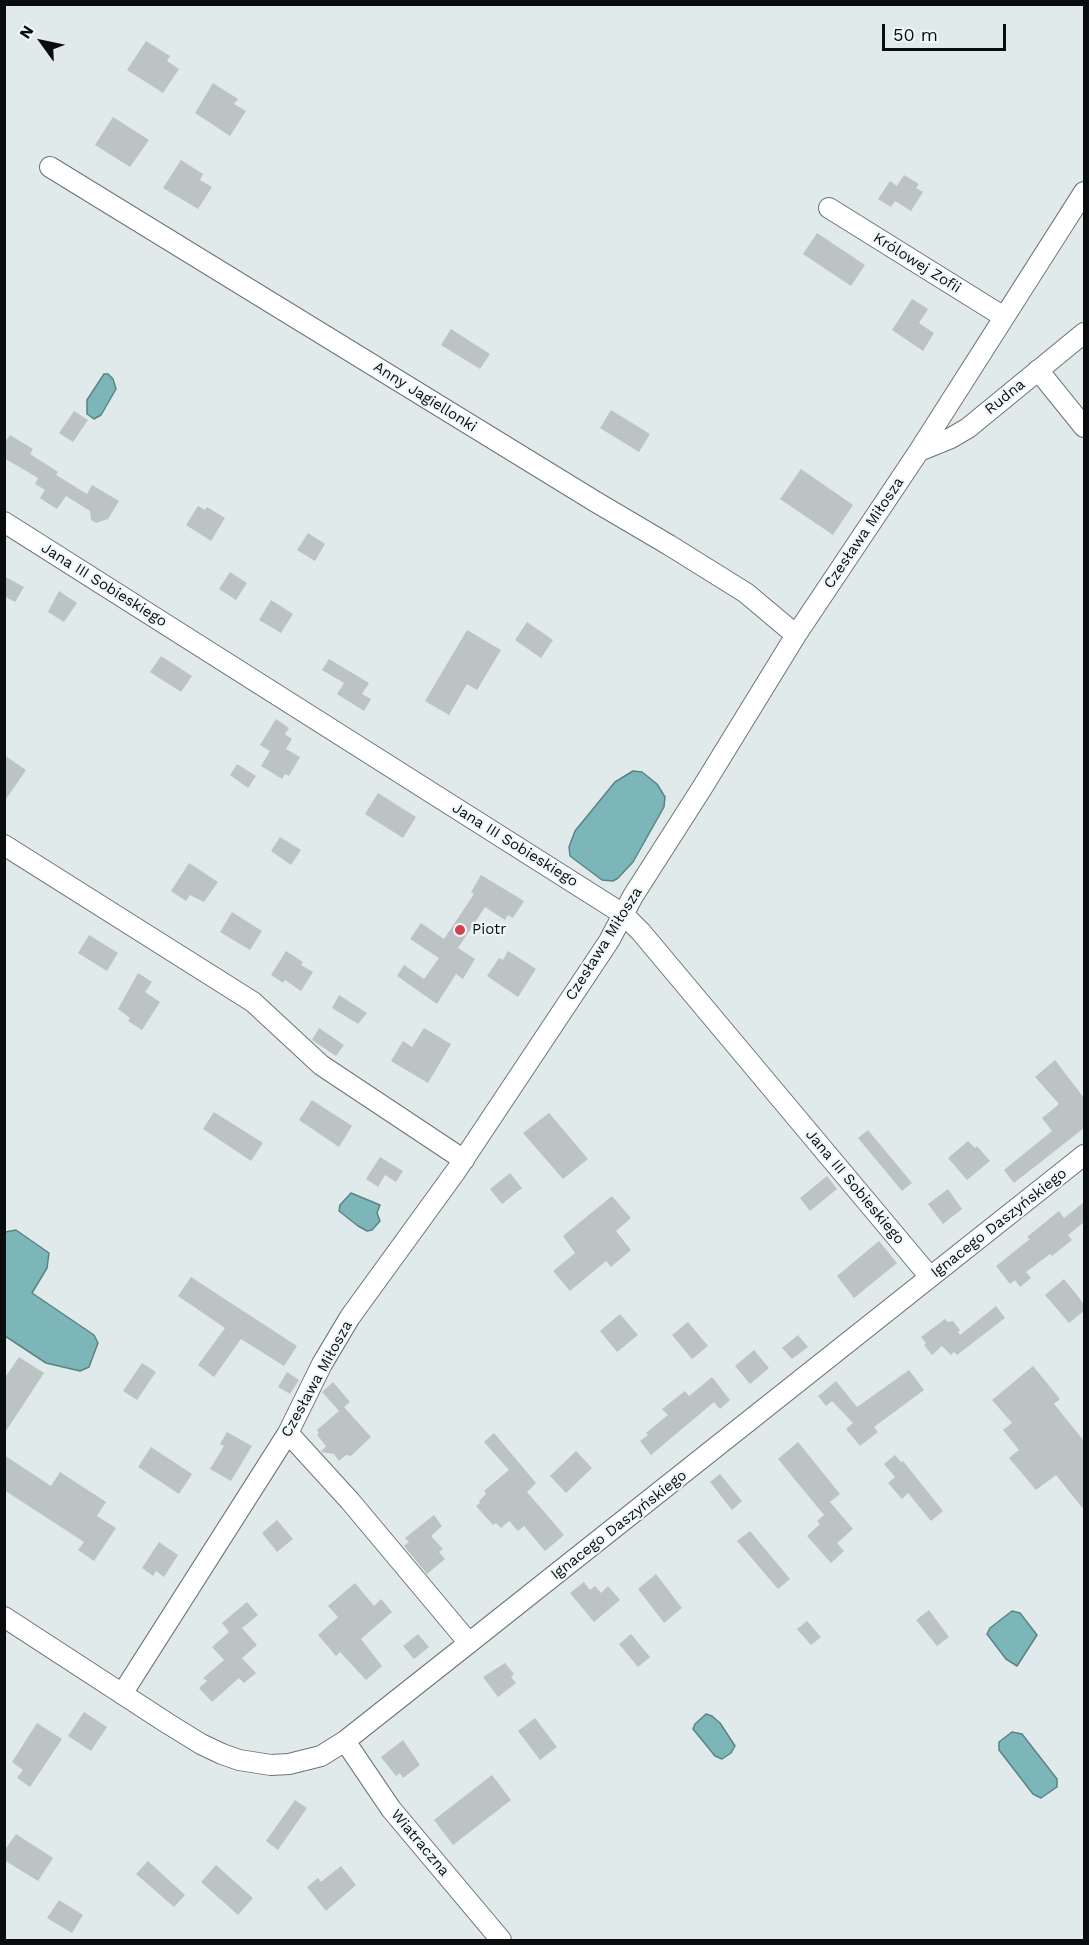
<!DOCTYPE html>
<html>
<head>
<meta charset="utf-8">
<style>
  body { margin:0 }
  #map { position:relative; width:1089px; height:1945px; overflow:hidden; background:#e1eaeb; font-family:"Work Sans",sans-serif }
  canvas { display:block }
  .frame { position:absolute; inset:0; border:6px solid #0a0d0d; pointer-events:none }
  .north { position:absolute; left:12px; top:12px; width:60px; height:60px; -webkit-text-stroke:4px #eff8f8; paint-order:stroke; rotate:303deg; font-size:16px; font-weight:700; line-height:24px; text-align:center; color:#0a0d0d }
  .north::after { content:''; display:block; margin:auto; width:21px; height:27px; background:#0a0d0d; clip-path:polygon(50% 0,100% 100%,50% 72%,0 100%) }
  .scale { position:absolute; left:882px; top:24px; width:124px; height:27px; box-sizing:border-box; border:3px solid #0a0d0d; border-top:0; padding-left:8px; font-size:18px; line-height:21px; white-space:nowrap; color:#0a0d0d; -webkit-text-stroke:4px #eff8f8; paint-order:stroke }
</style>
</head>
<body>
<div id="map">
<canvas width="1089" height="1945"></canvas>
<div class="frame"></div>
<div class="north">N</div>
<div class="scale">50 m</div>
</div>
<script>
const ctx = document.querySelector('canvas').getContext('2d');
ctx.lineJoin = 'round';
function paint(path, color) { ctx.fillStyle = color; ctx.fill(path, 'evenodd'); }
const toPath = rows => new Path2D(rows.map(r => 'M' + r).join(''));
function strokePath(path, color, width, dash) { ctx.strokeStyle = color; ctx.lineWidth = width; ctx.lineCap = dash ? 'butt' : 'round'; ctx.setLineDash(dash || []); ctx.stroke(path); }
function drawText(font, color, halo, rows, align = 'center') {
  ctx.font = font + ' "Work Sans",sans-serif'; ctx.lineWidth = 4.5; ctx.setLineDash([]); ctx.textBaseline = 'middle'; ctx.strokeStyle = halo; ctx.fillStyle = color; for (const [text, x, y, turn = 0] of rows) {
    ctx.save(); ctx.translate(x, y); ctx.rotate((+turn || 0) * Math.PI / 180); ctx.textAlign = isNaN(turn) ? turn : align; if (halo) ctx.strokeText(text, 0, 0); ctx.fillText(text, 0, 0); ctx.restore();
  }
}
const water = toPath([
  [104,374,108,374,113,379,116,389,101,415,94,419,87,414,87,400,104,374],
  [633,771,642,772,657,784,665,797,664,807,633,862,618,878,613,881,602,880,570,856,569,847,575,831,615,782,633,771],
  [351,1193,380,1205,377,1213,380,1221,372,1230,367,1231,358,1226,339,1211,340,1205,351,1193],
  [16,1230,49,1253,47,1268,32,1293,94,1335,98,1343,89,1367,80,1371,46,1363,5,1336,5,1232,16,1230],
  [1012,1611,1020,1613,1037,1635,1017,1666,1006,1659,987,1634,990,1628,1012,1611],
  [706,1714,712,1716,720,1723,735,1746,731,1753,722,1759,715,1756,693,1729,695,1724,706,1714],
  [1012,1732,1022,1734,1057,1779,1057,1787,1041,1798,1033,1794,999,1750,999,1742,1012,1732]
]);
paint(water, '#7cb6b8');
strokePath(water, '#5a8385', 1.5);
paint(toPath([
  [146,41,170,56,167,61,179,69,163,93,127,70],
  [213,83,238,99,234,104,246,111,230,136,195,113],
  [113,117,149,140,130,167,95,145],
  [181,160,203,174,200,180,212,187,198,209,163,188],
  [904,175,919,184,916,188,923,192,911,211,895,201,891,207,878,199,890,181,897,186],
  [817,233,865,265,851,286,803,254],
  [912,299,928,309,919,323,934,333,923,351,892,330],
  [451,329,490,354,480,369,441,345],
  [611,410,650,434,639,452,600,428],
  [74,411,88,420,73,442,59,433],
  [10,435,33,449,30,454,58,472,56,475,87,494,92,485,119,501,108,519,96,523,91,520,90,511,66,496,57,509,40,498,45,490,35,484,38,478,4,458,4,443],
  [801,469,853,505,833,535,780,499],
  [198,506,205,510,207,507,225,518,211,541,186,525],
  [308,533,325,544,315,561,297,550],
  [230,572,247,583,236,600,219,589],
  [4,576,24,587,15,602,4,596],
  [59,591,77,603,64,622,48,612],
  [271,600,293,614,281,633,259,620],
  [527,622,553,640,541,658,515,640],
  [467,630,501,650,477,690,467,684,449,715,425,701],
  [161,656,192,676,181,692,150,672],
  [329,659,369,683,362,694,371,699,364,711,337,694,344,683,322,670],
  [276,719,289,728,285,734,292,739,286,749,300,757,289,776,285,774,282,779,261,766,270,751,260,745],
  [4,755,26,770,4,802],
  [237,764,256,776,248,788,230,775],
  [378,793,416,817,403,838,365,814],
  [280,837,301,850,291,865,271,851],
  [189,863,218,882,204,902,190,895,186,901,171,891],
  [481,875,524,901,513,918,508,915,505,920,485,907,458,948,475,959,463,979,456,974,437,1004,397,976,404,965,424,979,439,958,410,939,421,923,444,939,474,894,471,892],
  [232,912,262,931,250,950,220,932],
  [89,935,118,953,107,971,78,953],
  [286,951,303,962,301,965,313,972,301,991,285,980,283,983,271,975],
  [508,951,536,969,518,997,487,976,499,958,503,960],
  [138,973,152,982,145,992,160,1002,142,1030,128,1021,130,1018,118,1009],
  [339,995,367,1013,358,1024,332,1008],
  [319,1028,344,1045,336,1056,312,1040],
  [424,1028,451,1044,428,1083,391,1061,403,1041,412,1047],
  [1055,1060,1084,1098,1084,1128,1014,1183,1004,1170,1052,1131,1042,1118,1059,1104,1035,1077],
  [312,1100,352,1126,339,1147,299,1120],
  [214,1112,263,1143,251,1161,203,1129],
  [549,1113,588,1159,563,1179,523,1133],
  [868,1130,912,1183,902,1191,858,1138],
  [968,1141,975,1148,977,1146,990,1161,967,1180,948,1158],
  [380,1157,403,1171,396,1182,385,1175,378,1187,366,1179],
  [510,1173,522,1188,502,1204,490,1189],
  [827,1176,837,1189,810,1211,800,1198],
  [948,1189,962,1209,943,1224,928,1204],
  [612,1196,631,1218,616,1231,631,1250,611,1267,606,1261,570,1291,553,1271,575,1253,563,1236],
  [1084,1202,1084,1222,1068,1235,1072,1240,1052,1256,1050,1254,1026,1272,1031,1278,1020,1287,1015,1280,1010,1284,996,1266,1030,1239,1027,1237,1059,1211,1064,1218],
  [879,1241,897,1263,854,1298,837,1276],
  [191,1277,297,1346,284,1366,241,1339,214,1377,198,1365,225,1328,178,1296],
  [1064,1279,1084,1304,1084,1311,1069,1323,1045,1295],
  [996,1306,1005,1318,957,1355,954,1352,951,1355,942,1346,932,1355,924,1345,926,1343,921,1337,945,1319,948,1322,953,1321,960,1330,958,1332,960,1335],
  [620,1314,638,1335,617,1352,600,1331],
  [688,1322,708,1346,692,1359,672,1335],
  [798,1335,808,1347,792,1359,782,1348],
  [754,1350,769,1368,750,1384,735,1366],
  [19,1357,44,1373,4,1434,4,1379],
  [142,1363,156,1372,137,1400,123,1391],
  [1033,1366,1060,1399,1054,1404,1084,1441,1084,1510,1056,1475,1036,1490,1009,1458,1019,1450,1003,1430,1012,1423,992,1400],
  [909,1370,924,1390,874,1427,878,1432,860,1446,846,1429,853,1423,832,1401,826,1406,818,1396,836,1381,857,1407],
  [287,1372,299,1380,290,1394,278,1387],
  [712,1377,730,1400,720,1409,714,1402,651,1455,640,1441,648,1435,646,1433,668,1415,662,1409,685,1391,689,1396],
  [333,1382,350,1402,344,1407,371,1437,351,1456,346,1455,339,1461,334,1454,321,1452,326,1446,317,1435,319,1433,317,1430,339,1411,322,1392],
  [227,1432,252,1446,231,1481,210,1469,224,1446,220,1444],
  [494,1433,536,1483,527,1492,564,1535,545,1551,524,1526,518,1531,509,1521,501,1528,496,1523,493,1525,476,1506,480,1503,479,1501,486,1494,484,1491,509,1470,484,1442],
  [798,1442,840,1494,830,1502,853,1529,837,1543,844,1551,831,1563,807,1536,820,1524,817,1521,824,1515,778,1459],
  [151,1447,192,1474,179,1494,138,1467],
  [576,1451,592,1468,566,1493,550,1476],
  [4,1455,51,1486,60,1472,106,1502,97,1516,116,1528,94,1561,78,1550,84,1542,4,1490],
  [895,1455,901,1462,903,1461,943,1511,931,1521,908,1493,902,1499,888,1483,895,1477,884,1464],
  [720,1474,742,1501,732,1510,710,1482],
  [434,1515,442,1526,431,1536,443,1549,439,1552,445,1559,427,1574,404,1546,409,1542,405,1538],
  [277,1520,293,1539,277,1552,262,1533],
  [750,1531,790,1579,778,1589,737,1541],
  [159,1542,178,1555,164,1577,156,1571,153,1576,142,1568],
  [656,1574,682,1608,664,1623,638,1589],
  [584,1582,590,1590,595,1586,601,1593,608,1586,620,1600,594,1622,570,1593],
  [355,1583,374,1606,381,1599,392,1612,361,1639,382,1666,366,1680,340,1652,336,1656,318,1635,338,1617,328,1606],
  [247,1602,258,1615,242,1628,257,1645,242,1658,256,1673,244,1683,239,1678,212,1702,199,1688,207,1681,203,1678,224,1660,212,1647,229,1632,222,1623],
  [929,1610,949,1637,937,1646,916,1620],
  [807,1621,821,1637,811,1645,797,1629],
  [418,1634,429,1647,414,1659,403,1646],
  [631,1634,650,1657,638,1667,619,1644],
  [505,1663,514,1674,511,1677,516,1683,498,1697,483,1677],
  [84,1712,107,1727,91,1751,68,1736],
  [535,1718,557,1747,540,1760,518,1731],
  [37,1723,62,1739,30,1787,17,1778,23,1770,12,1762],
  [403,1740,420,1765,403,1778,400,1773,396,1776,381,1757],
  [492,1775,511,1800,453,1845,434,1820],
  [295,1800,307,1808,278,1850,266,1841],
  [16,1834,53,1858,38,1881,4,1860,4,1851],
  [148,1861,185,1895,174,1907,136,1874],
  [216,1865,253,1898,238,1915,201,1882],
  [341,1866,356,1885,326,1911,307,1887,318,1878,321,1882],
  [59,1900,83,1915,72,1933,47,1918]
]), '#bbc3c3');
const minor = toPath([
  [50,167,596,502,669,545,746,593,796,635],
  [829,208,1004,317],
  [1038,370,1084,427],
  [919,451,951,438,968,428,1084,333],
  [4,522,623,914,641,932,930,1277],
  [4,845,253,1002,321,1065,464,1160],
  [288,1433,350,1501,469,1643],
  [4,1617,167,1723,201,1744,222,1754,239,1760,271,1765,289,1764,321,1756,345,1741,469,1643,1084,1155],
  [122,1694,288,1433,322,1364,350,1317,456,1171,609,941,633,896,702,788,796,635,919,451,1084,192],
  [345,1741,391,1809,501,1940]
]);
strokePath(minor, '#6c7474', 22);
strokePath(minor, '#fff', 20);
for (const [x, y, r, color] of [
  [460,930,6,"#d24250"]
]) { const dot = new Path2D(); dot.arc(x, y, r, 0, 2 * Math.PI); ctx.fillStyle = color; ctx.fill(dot); strokePath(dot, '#eff8f8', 2); }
drawText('15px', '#0a0d0d', '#eff8f8', [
  ["Królowej Zofii",917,263,32],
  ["Anny Jagiellonki",425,397,32],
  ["Rudna",1005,397,-39],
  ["Czesława Miłosza",864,533,-56],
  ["Jana III Sobieskiego",104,585,32],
  ["Jana III Sobieskiego",515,845,32],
  ["Czesława Miłosza",604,944,-58],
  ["Jana III Sobieskiego",855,1187,50],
  ["Ignacego Daszyńskiego",999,1223,-38],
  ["Czesława Miłosza",317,1379,-61],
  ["Ignacego Daszyńskiego",619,1525,-38],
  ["Wiatraczna",420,1843,50]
]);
drawText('15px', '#0a0d0d', '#eff8f8', [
  ["Piotr",472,930]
], 'left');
</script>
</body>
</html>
